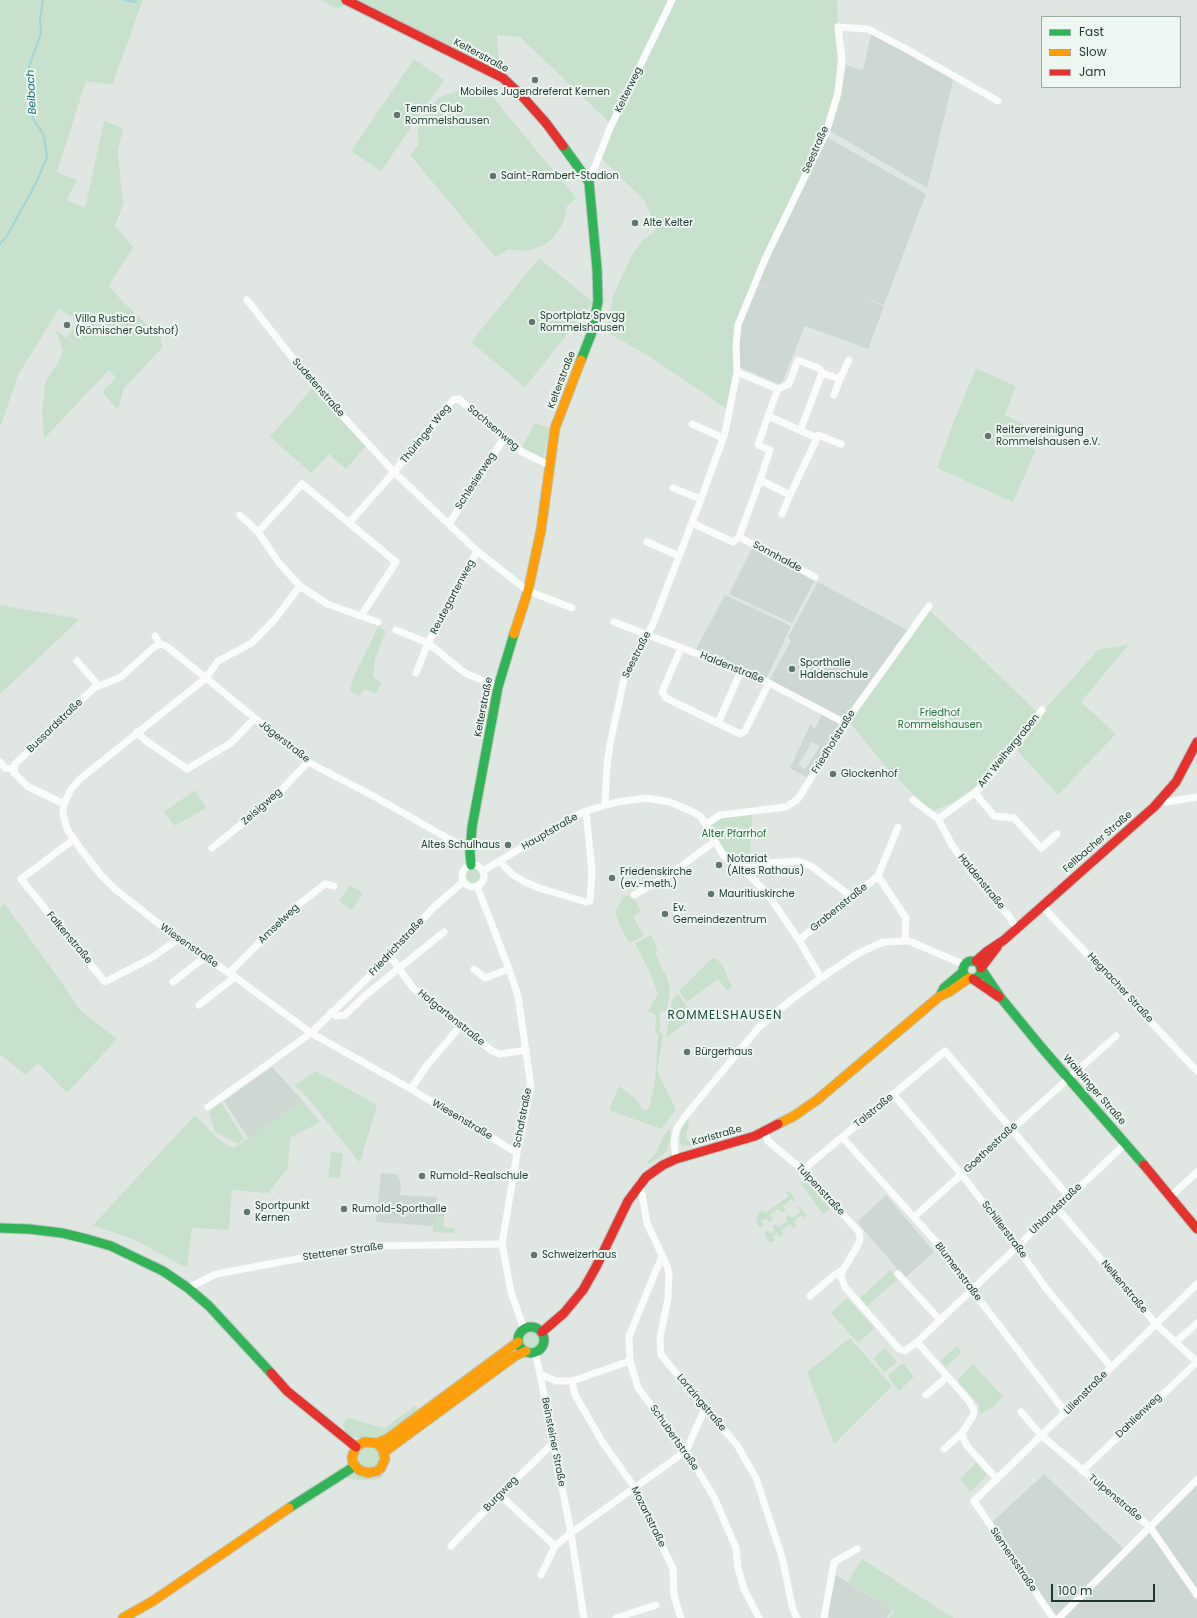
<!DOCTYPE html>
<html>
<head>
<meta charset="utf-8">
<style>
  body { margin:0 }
  #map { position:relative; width:1197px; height:1618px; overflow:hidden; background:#e0e7e3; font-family:Poppins,sans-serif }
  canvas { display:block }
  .legend { position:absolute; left:1041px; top:16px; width:140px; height:72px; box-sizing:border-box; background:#edf6f1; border:1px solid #9aaaa3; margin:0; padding:5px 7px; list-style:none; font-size:12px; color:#1e392f }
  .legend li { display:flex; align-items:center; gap:8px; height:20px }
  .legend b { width:20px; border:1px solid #9aaaa3 }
  .scale { position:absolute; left:1051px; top:1584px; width:104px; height:18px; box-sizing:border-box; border:2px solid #1e392f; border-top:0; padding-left:5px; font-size:12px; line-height:14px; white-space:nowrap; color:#1e392f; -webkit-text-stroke:3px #edf6f1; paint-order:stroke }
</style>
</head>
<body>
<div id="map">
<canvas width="1197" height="1618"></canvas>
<ul class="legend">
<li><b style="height:5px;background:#30b455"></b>Fast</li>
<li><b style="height:5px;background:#ff9f0a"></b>Slow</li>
<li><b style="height:5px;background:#e5322d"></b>Jam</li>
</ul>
<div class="scale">100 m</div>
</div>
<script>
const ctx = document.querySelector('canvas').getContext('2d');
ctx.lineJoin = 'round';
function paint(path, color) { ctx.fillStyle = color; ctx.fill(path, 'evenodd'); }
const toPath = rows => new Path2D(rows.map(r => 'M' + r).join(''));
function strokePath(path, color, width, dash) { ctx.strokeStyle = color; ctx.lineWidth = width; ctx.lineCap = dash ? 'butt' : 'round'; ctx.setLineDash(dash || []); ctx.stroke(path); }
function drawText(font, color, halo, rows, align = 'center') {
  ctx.font = font + ' Poppins,sans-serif'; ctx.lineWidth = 4; ctx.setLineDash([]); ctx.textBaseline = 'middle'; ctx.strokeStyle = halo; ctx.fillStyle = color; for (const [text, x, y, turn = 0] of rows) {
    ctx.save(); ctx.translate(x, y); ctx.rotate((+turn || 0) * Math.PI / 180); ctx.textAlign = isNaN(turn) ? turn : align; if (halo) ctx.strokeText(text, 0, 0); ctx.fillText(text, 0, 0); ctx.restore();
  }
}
paint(toPath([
  [871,34,954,77,927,188,830,131,841,94,846,65,863,70],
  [827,137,926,194,884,305,850,291,884,306,868,349,805,326,781,385,739,367,740,326,757,285,778,292,757,284],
  [753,547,815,580,792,623,729,594],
  [818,582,909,631,844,718,769,681,791,641,788,637],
  [725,595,791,626,784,640,784,642,766,679,696,649],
  [822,714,840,724,808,778,790,768,810,725,815,729],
  [812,742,820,746,805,769,798,765],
  [272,1067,303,1101,248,1138,224,1101],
  [381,1173,397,1174,401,1183,400,1195,437,1197,436,1207,444,1208,444,1217,434,1216,434,1226,376,1222],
  [886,1195,934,1252,905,1278,857,1222],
  [1044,1474,1127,1552,1197,1482,1197,1618,1053,1618,989,1525],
  [836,1575,892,1610,887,1618,830,1618,827,1616]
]), '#cdd8d3');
paint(toPath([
  [0,0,143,0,112,85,86,81,57,172,77,180,67,200,85,208,104,121,123,128,118,152,122,197,124,202,115,226,133,247,109,286,123,302,161,338,162,348,124,388,118,410,102,392,116,378,109,370,44,439,42,410,45,385,47,379,59,361,63,350,56,331,81,347,67,337,79,320,59,309,18,375,0,428],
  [322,0,340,0,347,4,337,9],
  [353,0,837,0,838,23,834,24,837,59,834,94,822,133,735,324,734,371,728,410,650,357,607,332,613,296,632,255,642,241,656,230,645,201,601,158,614,127,520,37,497,35,499,72],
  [414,59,444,80,381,171,351,151],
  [482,84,576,198,567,206,563,223,553,238,544,245,533,249,522,251,508,249,496,258,410,155,415,150,414,149,419,145,417,134,420,123,430,105,439,98,448,94,459,91,473,91],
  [539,258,593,302,525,387,471,342],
  [976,368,1016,386,1005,415,1031,428,1024,444,1036,450,1013,502,937,468,952,426],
  [313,387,367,445,346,469,329,454,311,473,270,437],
  [535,423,550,428,543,459,522,447],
  [0,605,80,619,0,694],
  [930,611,974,651,1037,712,1019,738,974,788,954,802,931,812,886,767,850,723],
  [378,627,386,631,375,659,373,676,382,683,376,693,365,689,359,696,350,691,353,678],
  [1128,645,1081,702,1116,734,1058,795,1015,748,1043,711,1098,650],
  [195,790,206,808,175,826,164,812],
  [752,815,750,860,734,862,717,840,713,829,713,823,721,817],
  '466 876a7 7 0 1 1 14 0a7 7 0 1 1-14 0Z',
  [350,885,363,893,352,910,339,901],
  [630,895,634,897,640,910,640,912,633,916,644,936,629,943,619,924,615,912,623,897],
  [4,903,60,980,80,1010,117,1039,67,1093,38,1063,25,1075,0,1054,0,907],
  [651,935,658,950,655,953,663,971,665,971,670,989,667,1010,659,1012,660,1022,661,1023,659,1031,663,1036,657,1071,676,1110,661,1129,609,1110,619,1086,636,1099,643,1111,649,1109,655,1081,658,1036,655,1030,656,1015,648,1011,658,994,651,975,635,943],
  [715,958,722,964,732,987,727,991,718,979,687,1002,679,991,711,959],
  [678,994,694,1016,666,1038,672,1000],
  [316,1071,377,1105,360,1163,307,1097,295,1085],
  [303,1101,320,1122,290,1138,288,1168,268,1193,232,1190,229,1230,192,1228,187,1266,183,1266,135,1240,93,1225,195,1115,218,1139,233,1148],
  [221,1102,244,1138,238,1144,215,1132,209,1111],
  [687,1119,689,1122,686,1138,693,1146,682,1146,680,1143,680,1132],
  [670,1128,671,1139,667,1151,660,1157,647,1165,647,1163,656,1153,664,1135],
  [331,1152,343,1153,340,1178,328,1177],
  [807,1179,811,1182,808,1184,830,1209,823,1214,800,1182],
  [789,1191,795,1199,794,1203,791,1199,783,1206,786,1210,782,1213,778,1209,770,1215,773,1219,769,1222,766,1218,761,1221,764,1225,761,1227,758,1226,756,1218,759,1212,762,1210,765,1213,789,1196,786,1192],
  [800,1207,806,1214,805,1219,802,1215,794,1221,796,1225,793,1228,790,1224,781,1231,784,1234,780,1237,777,1233,772,1237,775,1240,772,1242,769,1242,765,1235,765,1232,768,1230,771,1234,775,1230,772,1227,776,1224,779,1227,788,1221,785,1218,789,1215,792,1218,800,1212,798,1208],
  [434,1216,444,1217,443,1227,455,1228,454,1233,433,1232],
  [890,1270,898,1279,867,1306,860,1298],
  [847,1298,875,1328,858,1343,831,1313],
  '522 1340a9 9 0 1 1 18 0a9 9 0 1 1-18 0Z',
  [850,1338,892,1386,834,1444,807,1372],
  [957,1346,962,1352,946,1367,940,1361],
  [885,1348,897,1362,884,1372,873,1358],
  [903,1363,914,1377,899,1391,889,1378,889,1374],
  [973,1364,1003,1397,991,1408,980,1414,979,1405,957,1380],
  [415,1406,417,1408,417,1411,379,1438,356,1438,346,1433,343,1425,344,1421,347,1418,352,1418,361,1422,384,1428],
  [362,1446,374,1446,381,1456,379,1464,368,1470,357,1464,357,1452],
  [976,1463,987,1475,970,1492,960,1478],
  [354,1474,365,1477,381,1474,385,1475,378,1479,369,1481,345,1478],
  [862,1559,933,1605,954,1618,889,1618,894,1611,848,1582]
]), '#c8e1cd');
strokePath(toPath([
  [125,0,135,2,136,0],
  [0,244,8,234,33,189,47,158,44,135,33,119,29,67,41,33,40,19,43,0]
]), '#9ed6d7', 2);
const fast = toPath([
  [563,146,589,182,597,269,598,301,592,332,581,360],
  [471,865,470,853,472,827,498,687,514,634],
  '963 970a9 9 0 1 1 18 0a9 9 0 1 1-18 0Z',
  [982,970,1001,998,1042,1048,1144,1165],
  [940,996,944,988,963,972],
  [0,1228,29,1229,62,1233,87,1239,111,1246,163,1271,188,1288,209,1306,271,1373],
  '518 1340a13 13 0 1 1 26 0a13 13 0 1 1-26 0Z',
  [289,1508,355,1466]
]);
const slow = toPath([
  [514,634,528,591,541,530,555,428,581,360],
  [778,1124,794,1116,817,1100,940,996,949,992,969,978],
  [377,1443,383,1450,385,1459,381,1468,377,1471,368,1473,359,1470,353,1463,352,1457,356,1447,364,1442,377,1443,387,1439,518,1342],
  [384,1452,515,1356,526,1351],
  [123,1618,153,1601,289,1508]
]);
const jam = toPath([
  [346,0,503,78,522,96,546,123,563,146],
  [976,961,986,952,1004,940,1154,807,1176,782,1197,742],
  [981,968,997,947],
  [973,979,999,997],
  [1144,1165,1197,1229],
  [542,1332,564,1313,583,1290,596,1267,628,1201,646,1177,663,1165,676,1159,755,1136,778,1124],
  [271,1373,287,1391,356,1447]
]);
strokePath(fast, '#b9c4be', 11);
strokePath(slow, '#b9c4be', 11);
strokePath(jam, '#b9c4be', 11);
strokePath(toPath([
  [589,182,610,128,672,0],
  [247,300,313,384,394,472,477,551,528,591,572,608],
  [737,372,778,389,768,416,817,438,790,495,760,480,739,537],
  [778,389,789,384,798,360,820,369,822,373,840,379,849,360],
  [834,395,840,379],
  [692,424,723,438],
  [801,429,822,373],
  [817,438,818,435,841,444],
  [760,480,770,450,758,445,768,416],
  [302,484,396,562,361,616,327,604,300,586,279,563,258,532,302,484],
  [673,488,701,499],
  [782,514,790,495],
  [240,515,258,532],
  [349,523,394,472,453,400,459,399,504,438,522,452,549,465],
  [692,523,733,542,739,537,815,577],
  [449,524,504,438],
  [647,542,679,556],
  [300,586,275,619,252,643,218,661,206,678,80,779,71,789,64,804,63,814,67,829,80,848,101,875,115,889,178,939,235,977,311,1033,411,1089,517,1153],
  [361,616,378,622],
  [614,622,690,651,769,683,845,723],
  [396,630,428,643,465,673,498,687],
  [155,636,160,644,166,646,206,678,308,762,377,798,456,843,470,846],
  [681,648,662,692,666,698,740,734,745,731,769,683],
  [77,661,98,685],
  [416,673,428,643,477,551],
  [718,723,741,671],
  [137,732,145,740,187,769,231,743,254,719],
  [0,762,5,768,14,769],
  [975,793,994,816,1014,818,1041,848,1057,834],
  [1163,798,1167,802,1197,797],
  [913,800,938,819,952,845,972,874,1009,916,1017,929],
  [64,804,27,786,14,773,15,764,94,688,121,677,154,647,160,644],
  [605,805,607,765,610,744,624,679,653,624,701,499,725,433,737,372,736,346,738,325,765,259,826,133,838,93,842,59,838,27,868,29,908,50,998,101],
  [938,819,977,791,1020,740,1042,710],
  [706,824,720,815,786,807,798,799,845,723,929,606],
  [898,827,878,876,906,918,905,940],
  [73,840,21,879,105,982,153,957,178,939],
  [212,848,274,798,308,762],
  [500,862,513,875,525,882,539,888,586,902,590,901,592,871,586,811],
  '462 876a11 11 0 1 1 22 0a11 11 0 1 1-22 0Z',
  [733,865,798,861,811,866,852,897],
  [483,871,569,819,586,811,617,802,646,798,670,802,693,812,701,817,723,855,733,865,750,876,767,893,799,940,821,978],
  [477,886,509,969,518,996,531,1087,517,1153,502,1244,511,1292,524,1329],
  [634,895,669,875,714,842],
  [1042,906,1197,1071],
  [799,940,878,876],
  [390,956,413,988,492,1051,500,1054,526,1050],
  [474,969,485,978,509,969],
  [229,973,293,909,325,884,334,886],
  [173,982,205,957],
  [199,1005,235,977],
  [331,1012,336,1016,345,1015,367,994,444,932],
  [411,1089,425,1068,460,1026],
  [894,1095,962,1175,1017,1247,1045,1287,1111,1367],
  [208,1107,311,1033,390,956,433,908,463,882],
  [764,1132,768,1141,804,1171,859,1232,860,1239,858,1245,843,1270,841,1277,845,1287,899,1349,905,1351,917,1342,969,1401,974,1410,973,1416,962,1433,964,1440,967,1446,997,1479],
  [842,1137,938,1244,972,1290,1066,1413],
  [676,1159,674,1141,677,1128,686,1115,760,1026,791,1000,821,978,857,954,883,942,909,941,965,965],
  [804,1171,810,1164,945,1051,1069,1197],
  [640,1183,647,1223,667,1266,669,1274,668,1298,660,1338,661,1355,737,1445,756,1478,782,1557,793,1610,797,1618],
  [1171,1196,1197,1172],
  [1057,1208,1156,1324,1197,1362],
  [914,1217,1116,1036],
  [662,1256,629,1336,630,1361,638,1388,686,1451,714,1497,736,1548,738,1568,744,1589,759,1618],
  [898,1274,940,1320],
  [188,1288,216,1274,302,1258,348,1252,376,1246,502,1244],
  [810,1296,833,1276,843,1270],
  [917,1342,1126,1143],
  [1176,1342,1197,1323],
  [535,1352,540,1374,571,1533,584,1618],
  [540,1374,556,1381,572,1381,630,1361],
  [572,1381,575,1395,603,1443,635,1488,673,1569,674,1596,681,1618],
  [926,1395,947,1377],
  [1021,1412,1042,1436,1150,1527,1197,1595],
  [944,1449,962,1433],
  [1082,1471,1197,1362],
  [500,1495,555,1546],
  [451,1546,500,1495,553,1443],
  [541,1575,555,1546,571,1533,686,1451,705,1408],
  [616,1618,656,1605],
  [824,1618,834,1562,857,1549],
  [1053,1618,974,1501,1197,1284],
  [1059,1618,1197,1480]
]), '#fafbfb', 7);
strokePath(fast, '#30b455', 9);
strokePath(slow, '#ff9f0a', 9);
strokePath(jam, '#e5322d', 9);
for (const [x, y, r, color] of [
  [535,80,4,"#62766e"],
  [397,115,4,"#62766e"],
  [493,176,4,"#62766e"],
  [635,223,4,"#62766e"],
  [532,322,4,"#62766e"],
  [67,325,4,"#62766e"],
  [988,436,4,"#62766e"],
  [792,669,4,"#62766e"],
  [833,774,4,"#62766e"],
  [508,845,4,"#62766e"],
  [719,865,4,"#62766e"],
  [612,878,4,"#62766e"],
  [711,894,4,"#62766e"],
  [665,914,4,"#62766e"],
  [687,1052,4,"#62766e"],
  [422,1176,4,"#62766e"],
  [344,1209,4,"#62766e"],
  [247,1212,4,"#62766e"],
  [534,1255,4,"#62766e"]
]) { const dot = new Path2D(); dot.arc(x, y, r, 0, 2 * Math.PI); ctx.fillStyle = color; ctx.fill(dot); strokePath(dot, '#edf6f1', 1.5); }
drawText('10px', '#1e392f', '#edf6f1', [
  ["Kelterstraße",481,56,28],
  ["Kelterweg",629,90,-64],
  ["Seestraße",816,150,-66],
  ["Kelterstraße",562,380,-69],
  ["Sudetenstraße",318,388,49],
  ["Sachsenweg",493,428,40],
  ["Thüringer Weg",426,434,-51],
  ["Schlesierweg",476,481,-57],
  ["Sonnhalde",777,557,28],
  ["Reutegartenweg",453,597,-62],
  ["Seestraße",637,655,-63],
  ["Haldenstraße",732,668,22],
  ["Kelterstraße",484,707,-79],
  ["Bussardstraße",55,726,-44],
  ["Jägerstraße",284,742,38],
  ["Friedhofstraße",834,742,-58],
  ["Am Weihergraben",1009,751,-51],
  ["Zeisigweg",262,807,-41],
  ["Hauptstraße",550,832,-30],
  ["Fellbacher Straße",1098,842,-41],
  ["Haldenstraße",981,882,51],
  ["Grabenstraße",839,908,-39],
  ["Amselweg",279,924,-44],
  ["Falkenstraße",69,938,50],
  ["Wiesenstraße",189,946,35],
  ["Friedrichstraße",397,947,-47],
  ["Hegnacher Straße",1120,988,47],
  ["Hofgartenstraße",451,1018,39],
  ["Waiblinger Straße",1094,1090,49],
  ["Talstraße",874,1111,-39],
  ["Schafstraße",523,1118,-79],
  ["Wiesenstraße",462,1120,31],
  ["Karlstraße",717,1136,-16],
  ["Goethestraße",991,1148,-43],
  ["Tulpenstraße",820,1190,47],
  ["Uhlandstraße",1056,1209,-44],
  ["Schillerstraße",1004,1230,53],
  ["Stettener Straße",343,1252,-8],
  ["Blumenstraße",958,1272,53],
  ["Nelkenstraße",1124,1287,50],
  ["Lilienstraße",1086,1393,-45],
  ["Lortzingstraße",701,1403,50],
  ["Dahlienweg",1139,1416,-44],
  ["Schubertstraße",674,1438,55],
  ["Beinsteiner Straße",553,1442,79],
  ["Burgweg",501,1494,-46],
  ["Tulpenstraße",1115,1498,40],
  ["Mozartstraße",648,1517,64],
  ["Siemensstraße",1013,1560,56]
]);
drawText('10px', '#1e392f', '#edf6f1', [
  ["Mobiles Jugendreferat Kernen",535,92,"center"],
  ["Tennis Club",405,109],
  ["Rommelshausen",405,121],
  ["Saint-Rambert-Stadion",501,176],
  ["Alte Kelter",643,223],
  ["Sportplatz Spvgg",540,316],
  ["Rommelshausen",540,328],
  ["Villa Rustica",75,319],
  ["(Römischer Gutshof)",75,331],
  ["Reitervereinigung",996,430],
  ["Rommelshausen e.V.",996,442],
  ["Sporthalle",800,663],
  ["Haldenschule",800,675],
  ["Glockenhof",841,774],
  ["Altes Schulhaus",500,845,"right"],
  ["Notariat",727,859],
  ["(Altes Rathaus)",727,871],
  ["Friedenskirche",620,872],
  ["(ev.-meth.)",620,884],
  ["Mauritiuskirche",719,894],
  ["Ev.",673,908],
  ["Gemeindezentrum",673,920],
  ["Bürgerhaus",695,1052],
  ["Rumold-Realschule",430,1176],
  ["Sportpunkt",255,1206],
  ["Kernen",255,1218],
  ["Rumold-Sporthalle",352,1209],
  ["Schweizerhaus",542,1255]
], 'left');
drawText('10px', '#27713d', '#edf6f1', [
  ["Friedhof",940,713],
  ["Rommelshausen",940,725],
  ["Alter Pfarrhof",734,834]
]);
drawText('italic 11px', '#177077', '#edf6f1', [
  ["Beibach",32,92,-93]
]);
ctx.letterSpacing = '1px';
drawText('12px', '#1a4c3b', '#edf6f1', [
  ["ROMMELSHAUSEN",725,1016]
]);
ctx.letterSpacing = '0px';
</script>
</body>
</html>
